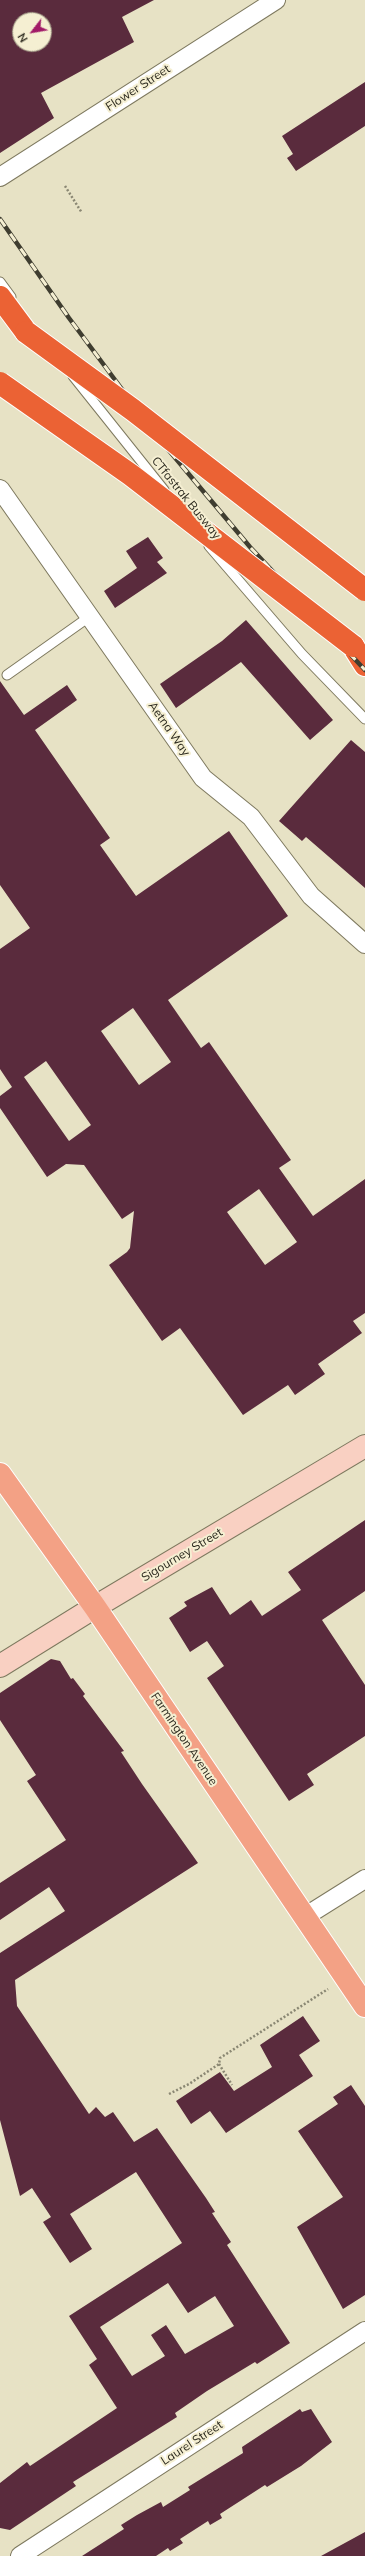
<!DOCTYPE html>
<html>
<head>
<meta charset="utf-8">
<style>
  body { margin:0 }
  #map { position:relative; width:365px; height:2556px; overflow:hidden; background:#e7e2c5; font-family:Mulish,sans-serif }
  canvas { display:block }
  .north { position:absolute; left:12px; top:12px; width:40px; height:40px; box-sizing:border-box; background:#f5efd2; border:1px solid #a4a08a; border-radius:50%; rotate:239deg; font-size:11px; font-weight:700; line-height:16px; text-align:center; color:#2b291e }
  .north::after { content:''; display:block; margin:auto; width:14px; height:18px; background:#a11a67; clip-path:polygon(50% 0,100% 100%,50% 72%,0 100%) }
</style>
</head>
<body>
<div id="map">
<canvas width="365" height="2556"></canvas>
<div class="north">N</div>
</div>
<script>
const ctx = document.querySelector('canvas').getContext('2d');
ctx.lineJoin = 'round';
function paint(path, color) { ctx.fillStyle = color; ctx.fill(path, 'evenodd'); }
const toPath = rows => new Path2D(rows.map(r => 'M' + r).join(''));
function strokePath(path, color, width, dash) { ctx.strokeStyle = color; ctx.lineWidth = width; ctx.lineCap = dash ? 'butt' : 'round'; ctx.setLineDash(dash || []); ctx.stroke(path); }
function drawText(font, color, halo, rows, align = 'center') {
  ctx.font = font + ' Mulish,sans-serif'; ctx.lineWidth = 4; ctx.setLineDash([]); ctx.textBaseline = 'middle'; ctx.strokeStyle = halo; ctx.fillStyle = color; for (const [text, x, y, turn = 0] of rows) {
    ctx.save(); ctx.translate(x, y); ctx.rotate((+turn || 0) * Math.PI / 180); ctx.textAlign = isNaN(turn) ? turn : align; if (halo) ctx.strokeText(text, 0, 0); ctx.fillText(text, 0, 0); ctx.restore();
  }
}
paint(toPath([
  [0,0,154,0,122,17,134,42,41,93,54,118,0,153],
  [20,20,44,20,44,44,20,44],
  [365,82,365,126,296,171,287,158,293,154,282,136],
  [148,537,163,558,157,562,167,573,115,608,104,591,137,568,126,551],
  [246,620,333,720,310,740,241,662,176,708,160,684,222,641],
  [0,681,24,715,67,685,77,700,35,730,110,838,100,845,136,896,229,831,288,916,168,1000,201,1048,209,1042,291,1160,279,1168,313,1216,365,1179,365,1313,353,1321,362,1333,318,1364,325,1374,295,1395,288,1385,243,1415,180,1328,162,1341,109,1265,127,1252,130,1248,134,1211,122,1219,84,1165,66,1164,47,1177,0,1108,0,1096,12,1087,0,1069,0,949,30,928,0,885],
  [133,1008,171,1062,139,1085,101,1031],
  [46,1061,91,1125,69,1141,24,1077],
  [259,1189,297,1242,265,1265,227,1212],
  [351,740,365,752,365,888,306,837,302,841,279,821],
  [365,1520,365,1591,322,1620,365,1685,365,1736,307,1774,314,1785,289,1801,207,1678,224,1666,207,1641,190,1652,169,1618,187,1606,184,1602,212,1587,230,1615,251,1600,262,1616,301,1590,288,1572],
  [51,1659,60,1661,71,1679,73,1678,85,1694,83,1696,124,1751,121,1752,142,1784,198,1863,15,1980,17,2006,89,2114,96,2107,105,2117,113,2112,134,2142,157,2128,206,2198,215,2212,212,2213,231,2242,227,2245,290,2343,257,2364,255,2362,207,2391,175,2413,177,2417,73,2482,76,2486,10,2530,0,2528,0,2483,27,2462,30,2466,117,2408,89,2365,97,2359,69,2316,182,2243,136,2172,70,2214,92,2249,70,2263,43,2222,51,2217,32,2188,20,2196,0,2120,0,1953,65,1911,49,1887,0,1920,0,1883,66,1840,27,1781,36,1775,0,1720,0,1693],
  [168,2283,188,2313,215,2296,234,2326,185,2354,166,2325,151,2335,165,2356,132,2376,100,2327],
  [303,2016,320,2041,299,2055,313,2076,226,2133,210,2111,191,2124,176,2101,220,2072,234,2091,272,2067,260,2045],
  [351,2085,365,2106,365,2295,343,2309,297,2227,343,2197,298,2131,338,2104,333,2097],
  [300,2409,302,2412,311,2409,332,2442,301,2466,267,2487,265,2485,220,2514,222,2518,210,2525,208,2521,180,2539,183,2543,170,2551,168,2548,156,2556,82,2556,124,2529,121,2525,137,2515,161,2502,163,2507,190,2490,188,2487,243,2453,242,2447],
  [365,2532,365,2556,321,2556]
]), '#5a2b3d');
const service = toPath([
  [0,282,11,297],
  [73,376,164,490],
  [209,546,302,654,365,719],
  [7,675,89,617]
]);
const minor = toPath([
  [0,177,276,0],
  [0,489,203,778,251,817,311,896,365,944],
  [306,1916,365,1879],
  [20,2556,365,2331]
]);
const secondary = toPath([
  [0,1666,95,1607,365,1446]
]);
const primary = toPath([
  [0,1474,95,1607,365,2006]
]);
const motorway = toPath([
  [0,297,26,332],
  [353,646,365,665]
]);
strokePath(service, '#7e795f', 11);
strokePath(minor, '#7e795f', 20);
strokePath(secondary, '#7e795f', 24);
strokePath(primary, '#fff', 24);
strokePath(motorway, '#fff', 24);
strokePath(toPath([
  [65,186,82,213],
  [219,2064,232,2085],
  [169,2094,189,2084,219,2064,220,2058,328,1989]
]), '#8a8773', 2.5, [2, 2]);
strokePath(service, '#fff', 9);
strokePath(minor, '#fff', 18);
strokePath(secondary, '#f9d0c2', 22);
strokePath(primary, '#f3a185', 22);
strokePath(motorway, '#eb6234', 22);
const rail = toPath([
  [0,219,69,318,156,435,250,547,365,670]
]);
strokePath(rail, '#3f3d30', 4.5);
strokePath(rail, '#f5efd2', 3, [9]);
const motorwayBridge = toPath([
  [26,332,133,410,365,590],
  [0,383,131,475,353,646]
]);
strokePath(motorwayBridge, '#fff', 24, []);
strokePath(motorwayBridge, '#eb6234', 22);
drawText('12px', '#2b291e', '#f5efd2', [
  ["Flower Street",138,88,-33],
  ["CTfastrak Busway",186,498,51],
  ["Aetna Way",169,729,55],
  ["Sigourney Street",182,1555,-31],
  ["Farmington Avenue",184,1739,56],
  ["Laurel Street",192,2443,-33]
]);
</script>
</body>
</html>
